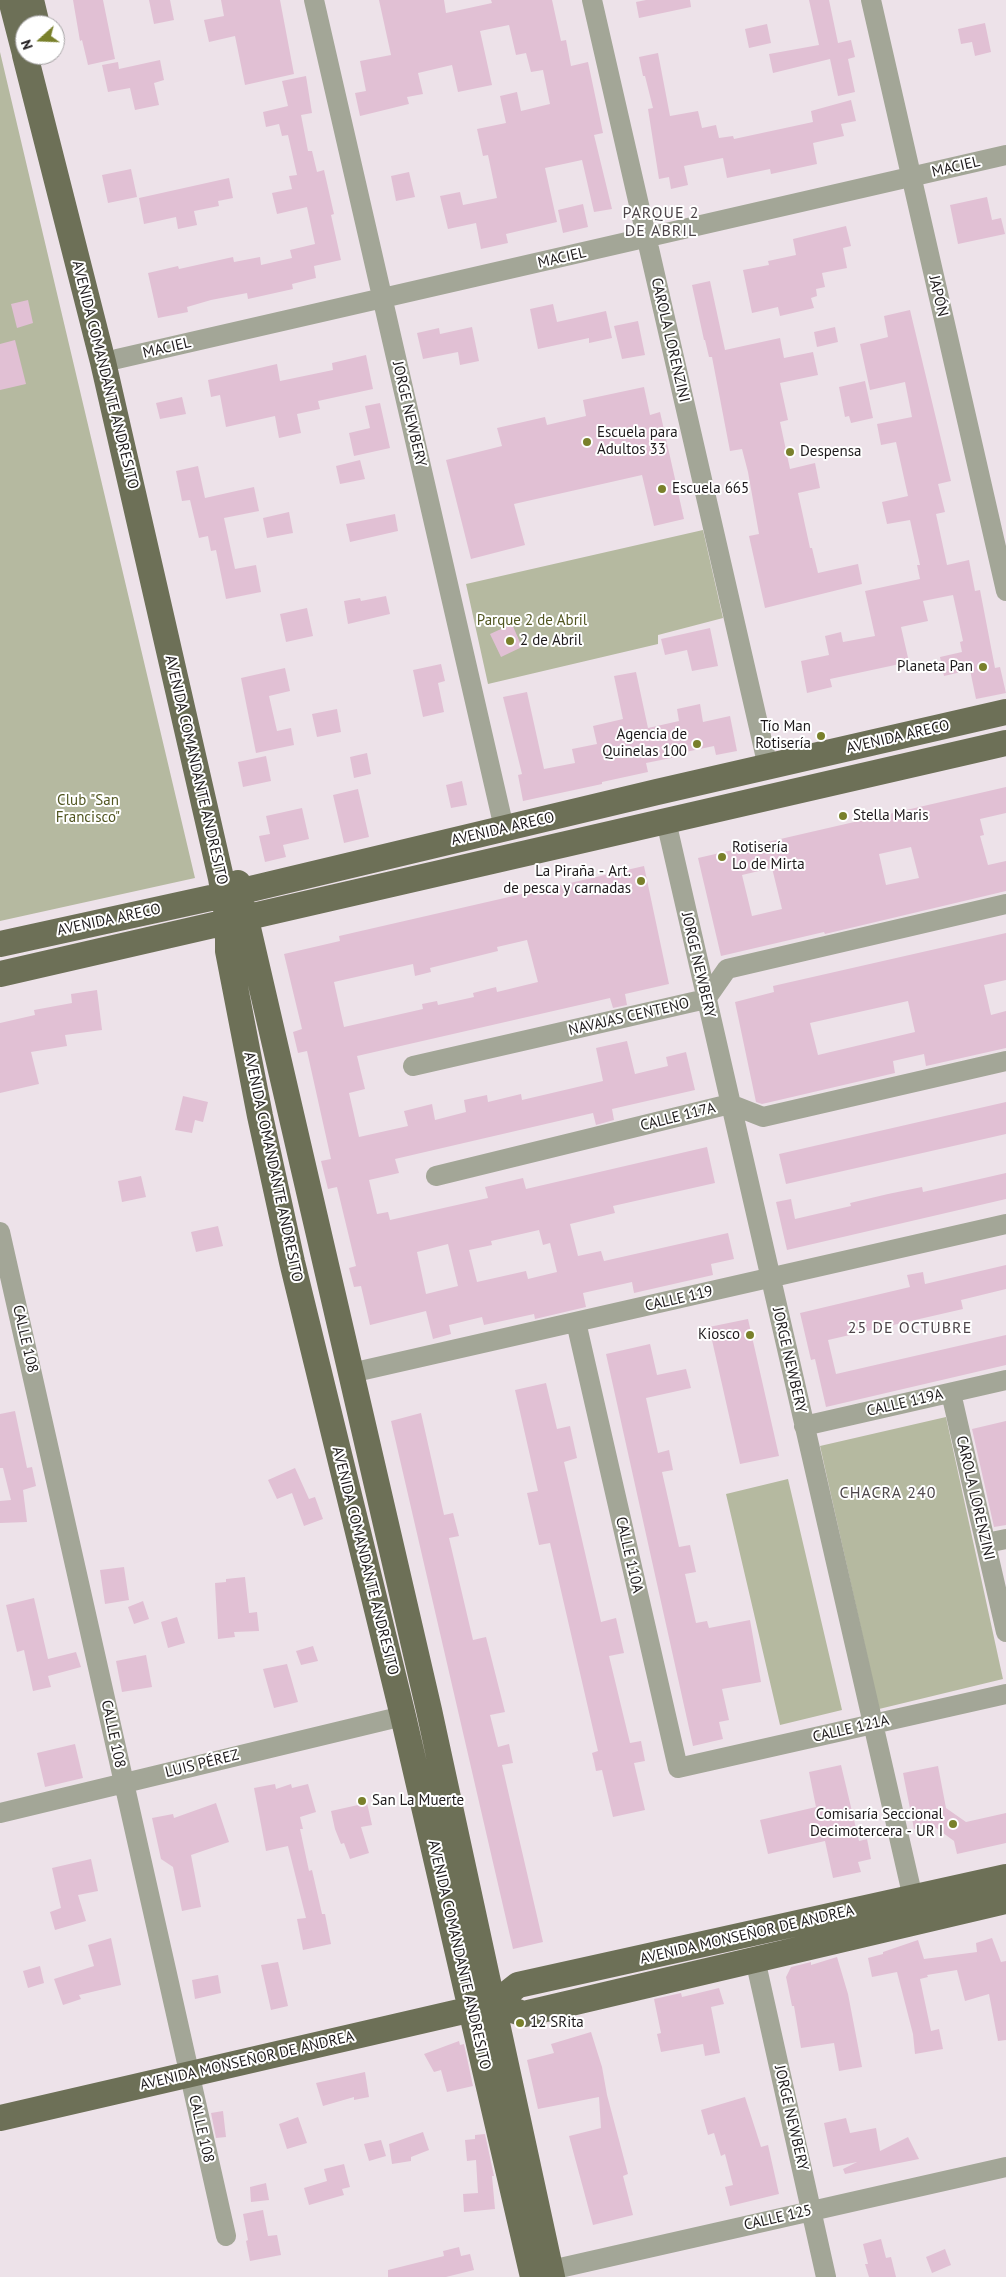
<!DOCTYPE html>
<html>
<head>
<meta charset="utf-8">
<style>
  body { margin:0 }
  #map { position:relative; width:1006px; height:2277px; overflow:hidden; background:#ede2e9; font-family:"PT Sans",sans-serif }
  canvas { display:block }
  .north { position:absolute; left:15px; top:15px; width:50px; height:50px; box-sizing:border-box; background:#fff; border:1px solid #a5a3a4; border-radius:50%; rotate:250deg; font-size:14px; font-weight:700; line-height:20px; text-align:center; color:#1e1a1c }
  .north::after { content:''; display:block; margin:auto; width:18px; height:22px; background:#79802b; clip-path:polygon(50% 0,100% 100%,50% 72%,0 100%) }
</style>
</head>
<body>
<div id="map">
<canvas width="1006" height="2277"></canvas>
<div class="north">N</div>
</div>
<script>
const ctx = document.querySelector('canvas').getContext('2d');
ctx.lineJoin = 'round';
function paint(path, color) { ctx.fillStyle = color; ctx.fill(path, 'evenodd'); }
const toPath = rows => new Path2D(rows.map(r => 'M' + r).join(''));
function strokePath(path, color, width, dash) { ctx.strokeStyle = color; ctx.lineWidth = width; ctx.lineCap = dash ? 'butt' : 'round'; ctx.setLineDash(dash || []); ctx.stroke(path); }
function drawText(font, color, halo, rows, align = 'center') {
  ctx.font = font + ' "PT Sans",sans-serif'; ctx.lineWidth = 4; ctx.setLineDash([]); ctx.textBaseline = 'middle'; ctx.strokeStyle = halo; ctx.fillStyle = color; for (const [text, x, y, turn = 0] of rows) {
    ctx.save(); ctx.translate(x, y); ctx.rotate((+turn || 0) * Math.PI / 180); ctx.textAlign = isNaN(turn) ? turn : align; if (halo) ctx.strokeText(text, 0, 0); ctx.fillText(text, 0, 0); ctx.restore();
  }
}
paint(toPath([
  [0,52,195,878,0,921],
  [703,530,723,618,658,635,658,644,488,684,466,584],
  [946,1417,1003,1679,879,1709,820,1446],
  [788,1479,842,1710,780,1725,726,1494]
]), '#b5b9a0');
paint(toPath([
  [73,0,103,0,115,59,88,65,82,40,80,41],
  [149,0,170,0,174,20,154,24],
  [221,0,280,0,294,74,245,85,235,36,209,42,204,20,224,16],
  [379,0,444,0,446,13,492,3,491,0,552,0,561,41,566,40,571,66,588,62,603,133,594,135,612,209,594,212,582,160,545,168,557,222,506,234,508,243,481,249,476,223,448,229,440,196,460,192,463,205,497,198,488,155,483,156,477,129,506,123,500,96,517,92,521,111,550,104,543,70,531,72,526,53,516,55,509,25,480,31,492,85,458,92,452,65,418,73,423,94,407,97,409,104,360,116,355,93,366,91,360,61,391,55],
  [646,0,690,0,691,7,639,18,636,2],
  [809,0,829,0,838,43,851,40,855,57,848,59,855,92,838,96,830,59,773,73,769,54,819,45],
  [985,23,991,52,975,56,972,42,961,44,958,29],
  [767,24,771,43,749,48,745,29],
  [658,53,670,116,698,111,702,128,716,125,719,138,733,136,734,139,813,122,811,111,851,100,856,121,841,124,844,136,813,143,817,164,771,174,770,169,727,178,723,158,684,166,688,185,671,189,669,177,659,179,648,109,653,108,645,76,643,76,639,57],
  [160,60,164,80,154,83,159,105,135,110,130,88,108,92,102,65,118,62,119,69],
  [306,76,312,113,301,115,308,151,312,151,317,172,324,170,334,214,331,215,341,260,314,266,316,278,292,284,293,289,248,299,247,293,211,300,187,307,188,312,158,318,148,273,178,266,179,269,233,257,234,262,260,257,261,265,292,258,290,250,315,244,307,207,277,214,272,193,292,189,289,176,297,175,288,135,282,136,279,124,266,127,263,112,288,106,282,81],
  [131,169,137,197,108,203,102,175],
  [409,172,415,197,396,201,391,176],
  [229,178,233,198,218,201,219,206,194,211,197,225,178,229,176,217,144,224,139,198],
  [987,197,992,220,1001,218,1005,234,958,244,950,205],
  [583,204,588,227,563,233,558,210],
  [846,226,851,246,843,248,847,268,822,273,825,287,816,289,817,296,811,298,814,308,780,316,778,307,752,313,743,270,769,265,768,261,796,255,793,239],
  [710,281,725,350,780,338,784,358,813,352,818,375,780,383,788,420,780,422,790,469,815,463,820,488,798,493,810,548,812,548,818,573,858,564,862,584,765,608,749,536,759,534,748,472,742,449,730,451,712,357,709,357,705,340,704,340,692,285],
  [28,300,33,323,17,328,11,304],
  [553,304,557,322,606,311,612,338,589,343,589,338,538,349,530,309],
  [910,310,951,481,938,484,945,512,936,514,947,565,969,560,975,591,980,590,995,668,1000,667,1006,693,976,699,970,670,944,676,940,657,962,652,960,642,963,641,953,595,923,601,928,621,901,627,909,662,830,679,832,687,807,693,801,661,829,655,825,636,841,632,843,642,875,636,865,591,920,579,917,565,920,565,910,520,887,524,882,502,908,496,896,442,881,445,877,424,912,417,905,382,870,390,860,344,888,337,884,316],
  [638,321,645,355,622,359,614,326],
  [472,327,479,361,460,365,458,352,423,359,417,333,439,328,440,334],
  [835,327,838,342,817,347,814,332],
  [15,340,26,384,0,390,0,344],
  [366,355,373,389,318,401,320,409,297,414,301,433,279,438,275,416,226,427,220,395,211,397,208,380,277,364,280,381,333,370,332,363],
  [865,381,873,418,851,423,849,416,845,417,839,387],
  [644,387,650,415,660,412,684,519,654,526,642,475,514,504,525,545,471,559,446,460,502,446,497,428,545,417,547,425,586,416,583,400],
  [182,397,186,414,160,419,156,403],
  [380,403,390,448,354,456,349,433,370,428,365,406],
  [360,460,365,479,340,484,336,466],
  [198,466,205,498,254,487,259,511,224,518,235,569,256,565,261,592,226,599,216,550,211,551,208,536,199,538,190,500,182,501,176,471],
  [289,512,293,533,267,538,263,518],
  [395,514,398,531,350,542,346,524],
  [386,596,390,614,348,624,344,601,360,598,361,601],
  [307,608,313,636,286,642,280,614],
  [512,624,522,647,501,657,490,634],
  [710,628,718,666,692,671,687,650,665,655,661,639],
  [441,664,445,681,438,683,444,712,423,717,413,670],
  [285,668,290,691,269,696,277,731,291,728,294,745,256,753,241,678],
  [636,672,648,728,679,721,677,709,700,704,703,722,730,716,737,751,716,755,714,746,676,754,676,757,646,763,648,772,602,782,602,784,523,801,518,775,522,774,503,697,527,692,544,769,575,763,572,749,597,744,593,726,623,719,614,676],
  [337,709,341,732,317,737,312,714],
  [367,753,371,774,354,778,350,757],
  [266,756,271,781,243,787,238,762],
  [462,781,467,805,451,808,446,785],
  [1006,787,1006,813,980,819,984,835,980,836,988,865,1006,861,1006,891,825,934,824,932,721,956,698,858],
  [911,847,919,878,886,885,879,854],
  [772,868,782,909,752,916,742,875],
  [358,789,369,837,344,843,333,795],
  [302,808,309,839,283,845,286,857,265,862,259,836,270,834,266,816],
  [644,866,669,984,625,994,627,1005,613,1008,610,998,357,1056,365,1089,349,1093,359,1137,408,1126,404,1111,432,1104,435,1120,466,1112,464,1100,487,1095,488,1102,521,1094,522,1100,603,1081,596,1048,627,1041,635,1074,668,1066,666,1057,686,1052,695,1090,612,1109,614,1120,596,1125,593,1113,395,1159,399,1173,369,1180,377,1214,388,1212,390,1220,488,1198,485,1187,523,1178,526,1189,707,1147,715,1183,613,1206,615,1213,570,1224,578,1256,601,1251,604,1261,728,1233,734,1259,711,1264,713,1275,634,1293,632,1282,583,1293,586,1307,535,1319,534,1314,484,1325,482,1317,449,1325,451,1334,433,1339,426,1311,370,1325,361,1286,354,1287,349,1268,356,1266,337,1187,328,1189,321,1161,331,1159,307,1051,298,1053,293,1032,302,1029,284,954,340,941,339,936],
  [527,940,538,982,497,992,496,987,473,993,474,997,438,1005,437,1001,422,1004,423,1009,344,1027,334,982,413,964,415,976,431,972,430,968,498,951,497,947],
  [539,1230,543,1245,550,1243,557,1272,528,1279,526,1271,477,1282,469,1250,492,1245,491,1241],
  [448,1244,458,1286,426,1294,417,1252],
  [1006,933,1006,980,984,985,991,1015,1006,1011,1006,1048,926,1066,924,1054,893,1061,895,1073,762,1104,756,1102,735,1002,774,992,773,986],
  [908,1001,915,1032,818,1055,810,1023],
  [97,990,102,1030,65,1035,67,1046,31,1052,39,1084,0,1093,0,1023,35,1015,34,1010,72,1003,71,994],
  [183,1096,208,1102,203,1122,195,1120,192,1133,175,1130],
  [1006,1102,1006,1134,786,1184,779,1154],
  [1006,1173,1006,1199,787,1250,776,1202,791,1199,795,1219,851,1206,850,1203,888,1194,922,1187,923,1192],
  [141,1176,146,1197,122,1202,118,1181],
  [218,1226,223,1246,196,1252,191,1232],
  [1006,1265,1006,1289,961,1300,963,1309,828,1340,836,1374,1006,1335,1006,1365,826,1407,815,1359,811,1360,800,1313,910,1287,907,1275,923,1272,925,1284],
  [748,1319,779,1456,740,1464,709,1327],
  [650,1344,657,1375,686,1369,691,1388,646,1398,658,1453,669,1450,673,1470,662,1472,679,1547,690,1545,696,1572,685,1574,696,1623,707,1621,709,1628,750,1620,761,1682,722,1689,729,1720,719,1722,723,1739,693,1746,606,1354],
  [546,1383,557,1429,570,1426,577,1458,564,1462,601,1622,616,1618,624,1653,609,1656,630,1743,641,1741,645,1761,634,1763,645,1810,613,1817,602,1770,596,1771,594,1761,592,1753,598,1751,550,1543,539,1545,527,1493,538,1491,515,1390],
  [15,1411,27,1468,32,1467,36,1486,23,1490,27,1522,0,1523,0,1501,11,1500,3,1468,0,1468,0,1414],
  [421,1413,444,1515,453,1513,459,1536,449,1538,473,1640,486,1637,505,1712,490,1715,498,1747,509,1744,513,1763,502,1765,543,1942,513,1949,391,1421],
  [1006,1421,1006,1525,994,1527,972,1429],
  [295,1468,309,1499,315,1497,323,1519,304,1526,292,1493,277,1499,268,1480],
  [124,1567,129,1600,105,1604,100,1570],
  [245,1577,249,1613,257,1612,259,1631,234,1632,235,1637,218,1639,215,1583,226,1582,226,1579],
  [34,1598,48,1659,76,1652,81,1667,48,1676,51,1687,33,1691,24,1650,17,1652,6,1605],
  [143,1601,149,1619,134,1624,128,1607],
  [177,1617,185,1643,168,1648,161,1622],
  [313,1646,318,1661,301,1665,296,1651],
  [146,1655,152,1687,122,1692,116,1661],
  [287,1664,298,1702,274,1708,263,1669],
  [75,1744,83,1778,45,1787,37,1753],
  [841,1765,859,1841,867,1839,871,1859,858,1862,861,1872,833,1878,825,1841,768,1854,760,1820,816,1807,809,1772],
  [938,1766,946,1808,966,1822,1006,1813,1006,1843,957,1854,954,1841,932,1825,914,1829,903,1773],
  [275,1784,276,1789,291,1784,292,1788,308,1784,316,1812,300,1817,303,1829,300,1829,309,1871,312,1870,322,1914,325,1914,331,1944,303,1950,297,1919,306,1918,288,1846,266,1851,254,1788],
  [216,1803,229,1842,191,1855,201,1907,182,1911,173,1867,161,1859,152,1818,173,1814,174,1818],
  [367,1803,372,1825,361,1827,369,1853,350,1859,344,1843,341,1844,335,1829,331,1811],
  [91,1859,98,1891,78,1895,86,1921,55,1930,50,1912,61,1908,52,1868],
  [111,1938,121,1985,79,1995,81,1999,63,2005,54,1979,94,1966,88,1945],
  [992,1938,1001,1962,1006,1961,1006,2040,998,2041,989,1994,965,2001,957,1970,927,1975,928,1977,920,1979,931,2031,939,2029,943,2049,915,2054,913,2034,897,1972,872,1977,868,1958,883,1954,883,1952,918,1940,924,1959,977,1952,976,1943],
  [837,1957,848,1994,862,2067,839,2071,834,2043,801,2048,794,2006,792,2006,786,1977,791,1967,811,1962,811,1965],
  [278,1962,288,2006,271,2010,261,1965],
  [40,1966,44,1983,28,1988,23,1971],
  [218,1975,221,1993,195,1999,192,1980],
  [719,1988,724,2004,711,2007,720,2053,705,2056,703,2044,661,2052,657,2034,661,2033,654,1999,681,1993,682,1997],
  [591,2032,602,2067,607,2095,628,2174,623,2176,633,2215,593,2225,569,2136,601,2128,599,2097,538,2109,527,2060,554,2053,551,2044],
  [459,2041,460,2045,464,2044,473,2086,447,2092,441,2070,434,2072,424,2054],
  [365,2072,369,2097,354,2100,354,2097,323,2106,316,2083],
  [745,2097,761,2147,768,2145,779,2194,730,2206,725,2187,733,2185,725,2154,721,2156,714,2133,708,2135,701,2110],
  [223,2111,226,2137,216,2138,211,2113],
  [298,2117,307,2143,287,2149,279,2124],
  [846,2118,850,2133,876,2128,880,2151,908,2137,919,2159,845,2174,843,2169,857,2162,833,2167,824,2123],
  [423,2132,429,2150,411,2157,411,2161,392,2164,389,2144],
  [485,2134,494,2176,492,2176,495,2209,464,2212,463,2194,478,2193,476,2160,467,2161,465,2140,475,2139,475,2135],
  [381,2140,386,2156,369,2161,364,2144],
  [344,2164,350,2187,342,2189,344,2195,309,2205,304,2188,327,2181,324,2169],
  [266,2183,269,2200,251,2202,250,2187],
  [263,2210,268,2236,277,2235,281,2255,250,2261,246,2241,248,2240,243,2214],
  [881,2239,886,2258,891,2257,896,2277,869,2277,865,2264,868,2264,863,2244],
  [459,2247,461,2256,470,2254,474,2270,446,2277,388,2277,388,2270,444,2256,443,2251],
  [945,2249,951,2265,932,2273,926,2257]
]), '#e1c0d4');
strokePath(toPath([
  [314,0,504,828],
  [592,0,768,767],
  [871,0,1006,591],
  [117,359,1006,155],
  [666,821,913,1898],
  [413,1066,706,999,727,969,1006,904],
  [436,1176,730,1104,763,1117,1006,1061],
  [0,1232,226,2236],
  [576,1322,678,1768,1006,1694],
  [351,1373,1006,1224],
  [951,1393,1006,1632],
  [804,1426,1006,1380],
  [986,1543,1006,1539],
  [0,1813,403,1716],
  [755,1959,826,2277],
  [551,2270,1006,2167]
]), '#a3a697', 20);
strokePath(toPath([
  [11,0,25,54],
  [31,0,37,25],
  [25,55,103,362,221,878,228,922,228,951,260,1116,292,1262,403,1716,533,2277],
  [238,883,238,892,248,928,429,1710,552,2277],
  [0,944,238,892,657,792,1006,712],
  [0,974,1006,743],
  [494,2004,524,2014,1006,1901],
  [0,2118,494,2004,518,1985,1006,1877]
]), '#6d7057', 26);
for (const [x, y, r, color] of [
  [587,442,5,"#79802b"],
  [790,452,5,"#79802b"],
  [662,489,5,"#79802b"],
  [510,641,5,"#79802b"],
  [983,667,5,"#79802b"],
  [821,736,5,"#79802b"],
  [697,744,5,"#79802b"],
  [843,816,5,"#79802b"],
  [722,857,5,"#79802b"],
  [641,881,5,"#79802b"],
  [750,1335,5,"#79802b"],
  [362,1801,5,"#79802b"],
  [953,1824,5,"#79802b"],
  [520,2023,5,"#79802b"]
]) { const dot = new Path2D(); dot.arc(x, y, r, 0, 2 * Math.PI); ctx.fillStyle = color; ctx.fill(dot); strokePath(dot, '#fff', 2); }
drawText('15px', '#1e1a1c', '#fff', [
  ["MACIEL",956,167,-13],
  ["MACIEL",562,258,-13],
  ["JAPÓN",938,296,77],
  ["CAROLA LORENZINI",670,340,77],
  ["MACIEL",167,348,-13],
  ["AVENIDA COMANDANTE ANDRESITO",105,375,76],
  ["JORGE NEWBERY",409,414,77],
  ["AVENIDA ARECO",898,737,-13],
  ["AVENIDA COMANDANTE ANDRESITO",196,770,77],
  ["AVENIDA ARECO",503,829,-13],
  ["AVENIDA ARECO",109,920,-12],
  ["JORGE NEWBERY",698,965,77],
  ["NAVAJAS CENTENO",629,1017,-13],
  ["CALLE 117A",678,1117,-14],
  ["AVENIDA COMANDANTE ANDRESITO",273,1167,78],
  ["CALLE 119",679,1299,-13],
  ["CALLE 108",25,1339,77],
  ["JORGE NEWBERY",789,1360,77],
  ["CALLE 119A",905,1403,-13],
  ["CAROLA LORENZINI",975,1498,77],
  ["CALLE 110A",629,1555,77],
  ["AVENIDA COMANDANTE ANDRESITO",365,1561,76],
  ["CALLE 121A",851,1729,-13],
  ["CALLE 108",113,1734,78],
  ["LUIS PÉREZ",202,1764,-14],
  ["AVENIDA MONSEÑOR DE ANDREA",747,1935,-13],
  ["AVENIDA COMANDANTE ANDRESITO",459,1955,77],
  ["AVENIDA MONSEÑOR DE ANDREA",247,2061,-13],
  ["JORGE NEWBERY",791,2118,77],
  ["CALLE 108",201,2129,77],
  ["CALLE 125",778,2218,-13]
]);
drawText('15px', '#1e1a1c', '#fff', [
  ["Escuela para",597,433],
  ["Adultos 33",597,450],
  ["Despensa",800,452],
  ["Escuela 665",672,489],
  ["2 de Abril",520,641],
  ["Planeta Pan",973,667,"right"],
  ["Tío Man",811,727,"right"],
  ["Rotisería",811,744,"right"],
  ["Agencia de",687,735,"right"],
  ["Quinelas 100",687,752,"right"],
  ["Stella Maris",853,816],
  ["Rotisería",732,848],
  ["Lo de Mirta",732,865],
  ["La Piraña - Art.",631,872,"right"],
  ["de pesca y carnadas",631,889,"right"],
  ["Kiosco",740,1335,"right"],
  ["San La Muerte",372,1801],
  ["Comisaría Seccional",943,1815,"right"],
  ["Decimotercera - UR I",943,1832,"right"],
  ["12 SRita",530,2023]
], 'left');
drawText('15px', '#515621', '#fff', [
  ["Parque 2 de Abril",532,621],
  ["Club \"San",88,801],
  ["Francisco\"",88,818]
]);
ctx.letterSpacing = '1px';
drawText('16px', '#4d454a', '#fff', [
  ["PARQUE 2",661,213],
  ["DE ABRIL",661,231],
  ["25 DE OCTUBRE",910,1328],
  ["CHACRA 240",888,1493]
]);
ctx.letterSpacing = '0px';
</script>
</body>
</html>
